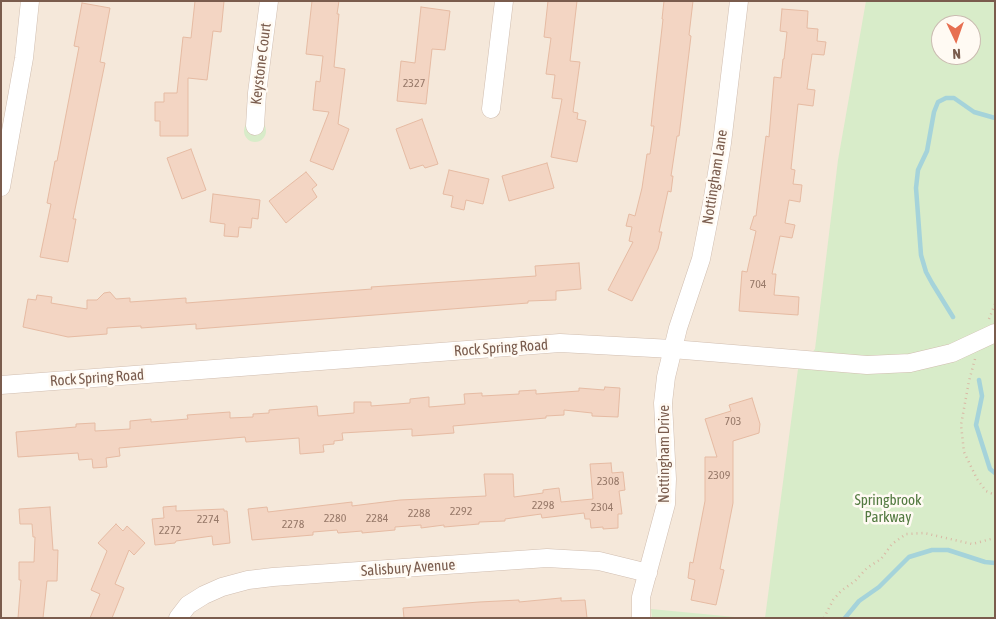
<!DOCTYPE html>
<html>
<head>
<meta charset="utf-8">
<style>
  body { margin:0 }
  #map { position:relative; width:996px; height:619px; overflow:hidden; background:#fdf6ec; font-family:"Asap Condensed",sans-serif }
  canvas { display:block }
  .frame { position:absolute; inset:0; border:2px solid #7a5c4d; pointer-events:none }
  .north { position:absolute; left:931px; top:15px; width:50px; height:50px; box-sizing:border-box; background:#fffaf3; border:1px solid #cabbb1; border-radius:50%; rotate:177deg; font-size:14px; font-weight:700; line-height:20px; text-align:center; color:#7a5c4d }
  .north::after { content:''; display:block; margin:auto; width:18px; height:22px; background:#e76f51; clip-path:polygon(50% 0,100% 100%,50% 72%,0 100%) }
</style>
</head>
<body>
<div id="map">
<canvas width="996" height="619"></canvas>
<div class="frame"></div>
<div class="north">N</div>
</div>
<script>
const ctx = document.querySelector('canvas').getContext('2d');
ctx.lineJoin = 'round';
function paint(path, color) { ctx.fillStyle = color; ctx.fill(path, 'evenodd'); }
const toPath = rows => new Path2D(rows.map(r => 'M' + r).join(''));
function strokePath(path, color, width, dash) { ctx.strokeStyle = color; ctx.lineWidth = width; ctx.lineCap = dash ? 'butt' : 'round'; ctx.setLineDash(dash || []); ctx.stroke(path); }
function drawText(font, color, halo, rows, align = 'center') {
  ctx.font = font + ' "Asap Condensed",sans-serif'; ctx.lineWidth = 5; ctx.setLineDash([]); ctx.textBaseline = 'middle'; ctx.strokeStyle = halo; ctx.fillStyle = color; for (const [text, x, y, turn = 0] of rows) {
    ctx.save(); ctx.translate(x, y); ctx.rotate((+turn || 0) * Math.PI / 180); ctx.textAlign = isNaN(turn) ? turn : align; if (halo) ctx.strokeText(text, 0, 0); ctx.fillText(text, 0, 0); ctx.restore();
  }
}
paint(toPath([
  [1,1,995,1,995,618,1,618],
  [941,25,971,25,971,55,941,55]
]), '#f5e8da');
paint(toPath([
  [866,1,995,1,995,618,765,618,798,369,815,349,838,160],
  [941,25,971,25,971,55,941,55],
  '244 131a11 11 0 1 1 22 0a11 11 0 1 1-22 0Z',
  [651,609,745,618,652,618]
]), '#d8ecc9');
strokePath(toPath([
  [953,317,932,283,926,272,921,255,916,188,918,170,927,151,934,112,938,102,946,98,954,98,974,112,995,118],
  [979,380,982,396,976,425,990,469,995,473],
  [845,618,859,601,879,587,909,557,932,550,948,550,985,562,995,563]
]), '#a5d3da', 4.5);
const building = toPath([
  [195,1,224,1,221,32,213,31,207,80,188,78,188,136,160,136,160,121,155,121,155,102,164,102,164,93,177,93,183,37,191,38,195,1],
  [312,1,339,1,337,14,339,14,334,67,345,69,338,124,349,129,333,170,310,161,329,112,313,110,316,81,320,82,323,56,306,54,312,1],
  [548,1,577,1,570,61,580,62,573,112,578,113,577,119,586,121,577,162,551,157,562,99,552,98,555,75,546,74,551,38,544,37,548,1],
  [664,1,693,1,689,35,691,36,679,136,677,136,671,176,673,176,671,192,668,191,659,232,662,232,658,249,632,301,608,290,633,242,629,241,632,227,626,226,629,214,635,216,642,188,647,154,650,154,654,126,651,126,663,19,662,19,664,1],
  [82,3,110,8,100,62,105,63,73,219,76,219,68,262,40,257,51,204,47,203,55,161,57,161,79,47,74,46,82,3],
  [421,7,450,11,445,50,432,49,426,104,397,101,401,61,415,63,421,7],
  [782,9,808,11,807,28,818,29,817,41,826,42,824,55,812,54,807,89,815,90,813,106,798,104,791,169,795,170,793,184,802,185,800,202,789,200,785,223,795,225,792,238,780,236,772,274,776,274,774,295,799,297,798,315,739,311,742,271,747,272,756,231,750,229,754,216,756,216,766,136,769,137,774,77,781,78,783,59,784,59,787,32,780,31,782,9],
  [422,119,438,164,425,168,423,165,410,169,396,129,422,119],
  [191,149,206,190,182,199,167,158,191,149],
  [547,163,554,188,509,201,502,176,547,163],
  [449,170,489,179,483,204,466,200,464,210,451,207,453,196,443,194,449,170],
  [306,172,317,185,312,189,317,197,286,223,269,201,306,172],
  [213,194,260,200,258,219,252,218,251,228,239,227,238,237,224,236,225,224,210,222,213,194],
  [579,263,581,289,556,291,556,300,528,301,528,303,196,329,196,324,141,328,141,326,107,328,107,334,68,337,23,327,28,299,36,300,37,295,52,297,51,303,87,309,87,300,97,300,104,293,110,292,116,299,130,298,130,302,186,298,186,303,372,289,371,287,536,276,535,266,579,263],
  [605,387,620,388,618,417,592,416,592,413,564,410,564,415,546,416,546,418,453,426,454,433,412,436,412,429,342,433,343,440,334,441,334,444,323,445,324,452,300,454,299,438,246,442,245,437,119,448,120,456,106,458,107,467,93,468,92,459,79,460,78,453,18,457,16,432,76,427,76,424,95,423,95,431,130,429,130,421,151,419,151,422,188,419,187,415,230,412,230,418,253,417,253,414,269,413,269,410,317,406,318,416,354,413,354,402,371,402,371,406,410,403,410,399,429,397,429,407,465,404,464,394,482,393,482,396,519,394,519,391,536,390,536,394,579,391,579,388,604,390,605,387],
  [752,398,760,424,759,433,733,441,733,503,720,569,724,570,716,605,691,600,695,580,688,578,690,562,693,563,705,501,705,457,717,457,705,419,731,411,729,405,752,398],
  [611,463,612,473,623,472,625,490,619,491,622,514,618,514,618,528,603,529,603,527,591,528,590,519,585,519,584,513,542,518,541,514,505,519,505,521,479,522,479,524,444,527,444,525,421,528,421,525,395,527,395,530,362,533,362,531,338,533,337,530,313,532,313,535,252,540,248,509,267,507,268,512,352,502,352,506,400,500,486,496,484,474,513,474,514,497,543,493,543,490,559,488,561,502,593,499,590,464,611,463],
  [176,506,176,511,224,509,224,511,227,511,230,543,213,545,212,536,176,541,175,543,155,545,152,519,164,518,163,507,176,506],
  [50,507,53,550,58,550,57,581,47,581,43,618,18,618,21,580,19,580,19,562,34,562,35,537,33,537,32,524,20,524,19,509,50,507],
  [116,524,123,531,127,526,145,543,134,555,129,550,115,584,124,588,112,618,90,618,100,594,91,590,107,551,98,543,116,524],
  [561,598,561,601,585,600,587,618,404,618,403,608,479,602,519,600,519,602,561,598]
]);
paint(building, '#f3d5c3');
strokePath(building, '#e6bba3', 1);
const minor = toPath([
  [491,109,504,1],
  [255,126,257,93,269,1],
  [1,187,24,58,30,1],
  [1,385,560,343,672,349,867,365,910,363,952,353,995,333],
  [178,618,188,605,204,595,222,587,248,580,273,577,547,558,599,561,648,573],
  [641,618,641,597,666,504,667,479,663,403,666,377,678,328,701,259,712,203,722,143,739,1]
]);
strokePath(minor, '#d1beb0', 19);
strokePath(toPath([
  [989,319,995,304],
  [975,359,969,381,961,425,964,452,977,479,986,491,995,495],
  [824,618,833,600,841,591,855,581,867,568,881,559,892,544,906,534,924,533,972,544,995,538]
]), '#d9b8a5', 2.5, [1, 4]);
strokePath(minor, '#fff', 18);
drawText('12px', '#987a6a', null, [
  ["2327",414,83],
  ["704",758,284],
  ["703",733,421],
  ["2309",719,475],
  ["2308",608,481],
  ["2298",543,505],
  ["2304",602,507],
  ["2292",461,511],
  ["2288",419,513],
  ["2280",335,518],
  ["2284",377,518],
  ["2274",208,519],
  ["2278",293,524],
  ["2272",170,530]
]);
drawText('15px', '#7a5c4d', '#fffaf3', [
  ["Keystone Court",261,64,-83],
  ["Nottingham Lane",715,177,-81],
  ["Rock Spring Road",501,348,-4],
  ["Rock Spring Road",97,378,-4],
  ["Nottingham Drive",664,454,-90],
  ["Salisbury Avenue",408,568,-4]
]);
drawText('15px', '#537a41', '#fffaf3', [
  ["Springbrook",888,500],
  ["Parkway",888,517]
]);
</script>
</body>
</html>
